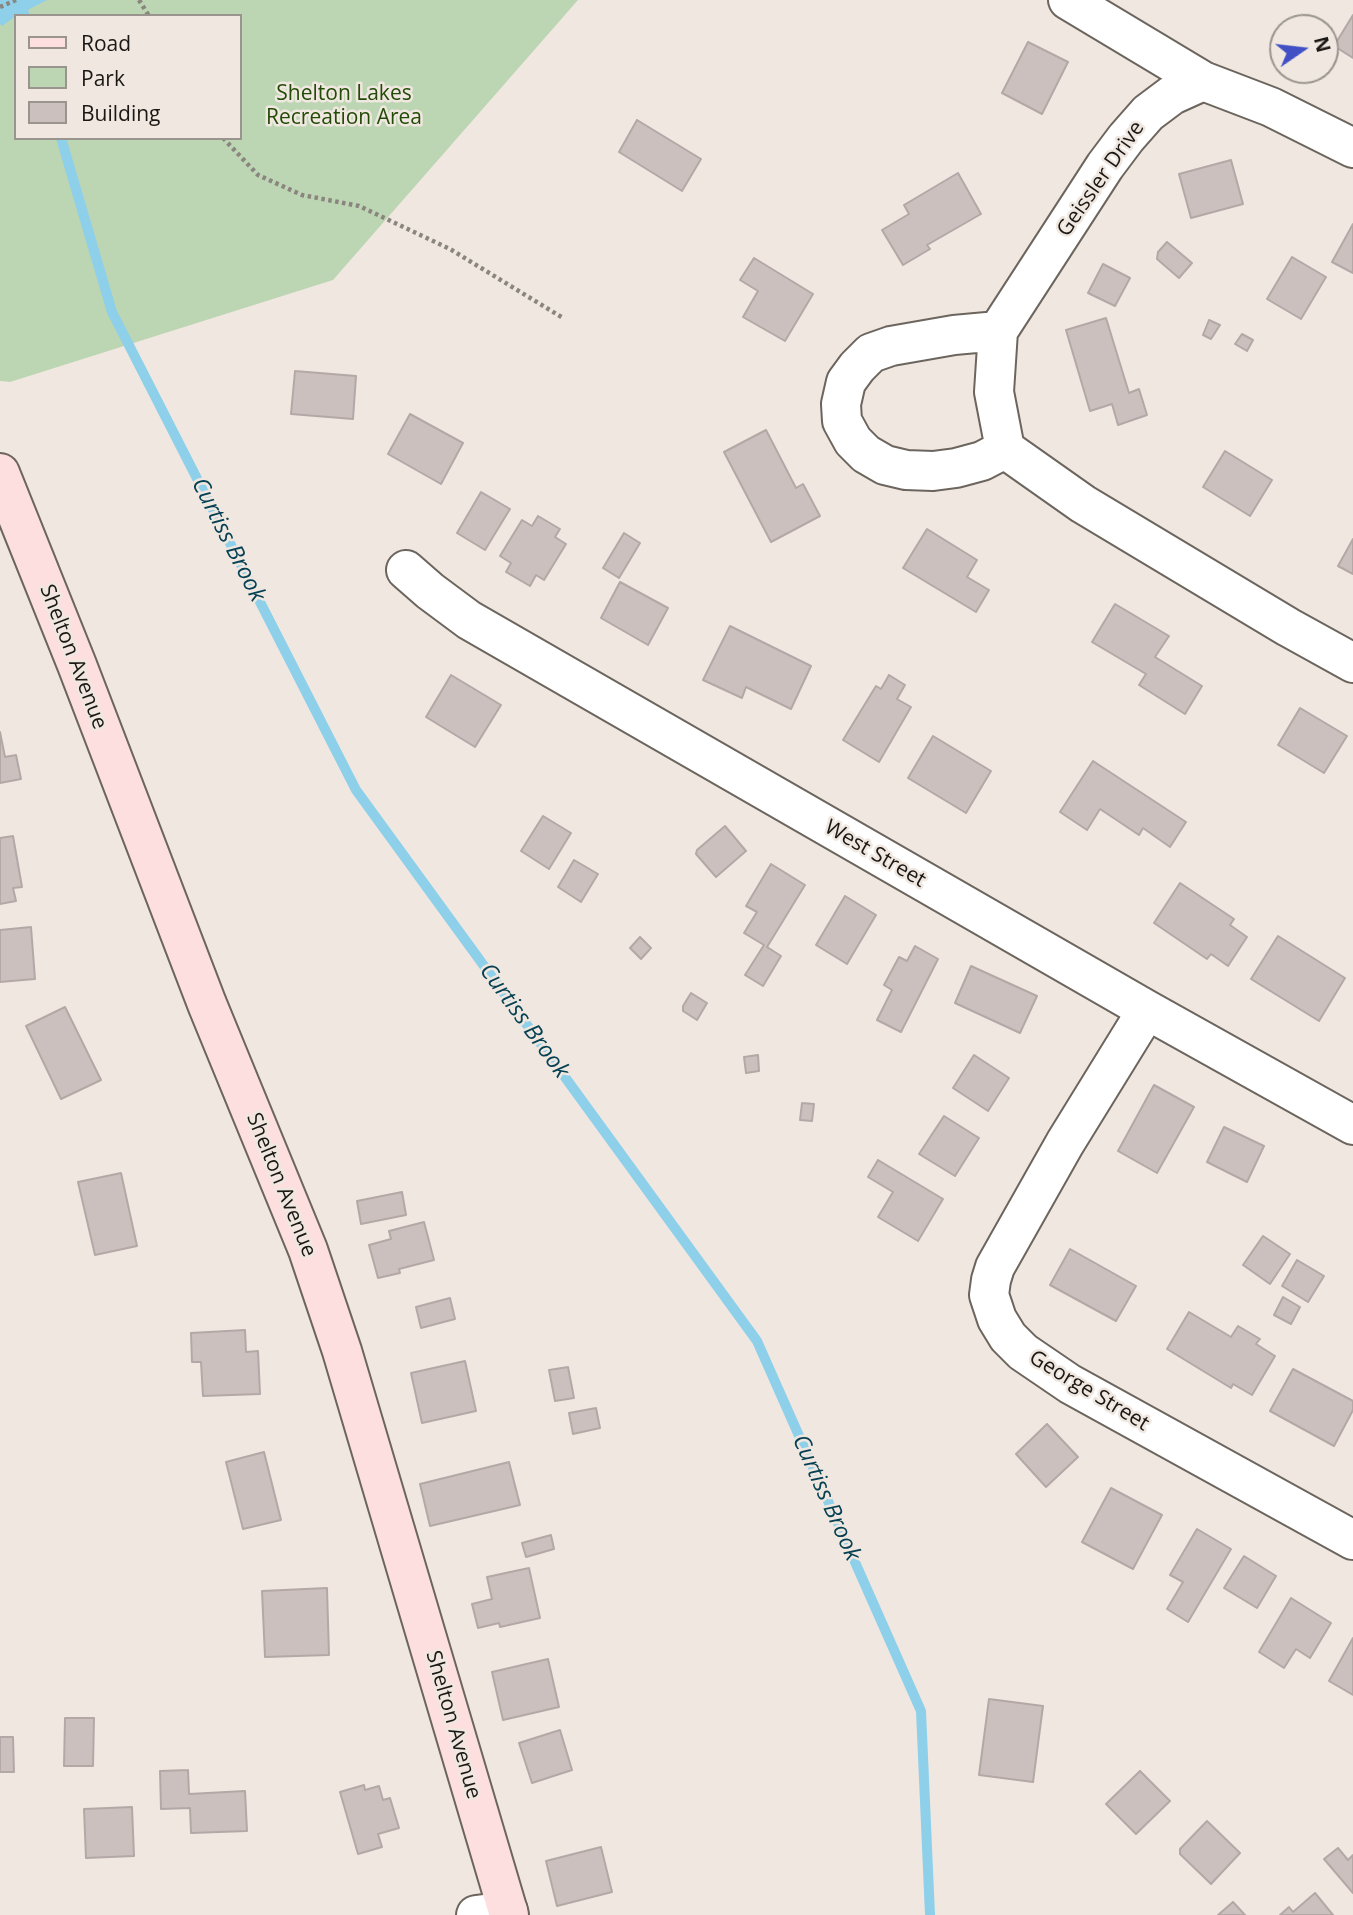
<!DOCTYPE html>
<html>
<head>
<meta charset="utf-8">
<style>
  body { margin:0 }
  #map { position:relative; width:1353px; height:1915px; overflow:hidden; background:#f0e8e0; font-family:"Open Sans",sans-serif }
  canvas { display:block }
  .legend { position:absolute; left:14px; top:14px; width:228px; height:126px; box-sizing:border-box; background:#f0e8e0; border:2px solid #9a948e; margin:0; padding:9px 12px; list-style:none; font-size:21px; color:#1a1714 }
  .legend li { display:flex; align-items:center; gap:14px; height:35px }
  .legend b { width:35px; border:2px solid #9a948e }
  .north { position:absolute; left:1269px; top:14px; width:70px; height:70px; box-sizing:border-box; background:#f0e8e0; border:2px solid #9a948e; border-radius:50%; rotate:76deg; font-size:19px; font-weight:700; line-height:28px; text-align:center; color:#1a1714 }
  .north::after { content:''; display:block; margin:auto; width:24px; height:32px; background:#4151c5; clip-path:polygon(50% 0,100% 100%,50% 72%,0 100%) }
</style>
</head>
<body>
<div id="map">
<canvas width="1353" height="1915"></canvas>
<ul class="legend">
<li><b style="height:9px;background:#fcdfde"></b>Road</li>
<li><b style="height:19px;background:#bcd5b2"></b>Park</li>
<li><b style="height:19px;background:#ccc0bf"></b>Building</li>
</ul>
<div class="north">N</div>
</div>
<script>
const ctx = document.querySelector('canvas').getContext('2d');
ctx.lineJoin = 'round';
function paint(path, color) { ctx.fillStyle = color; ctx.fill(path, 'evenodd'); }
const toPath = rows => new Path2D(rows.map(r => 'M' + r).join(''));
function strokePath(path, color, width, dash) { ctx.strokeStyle = color; ctx.lineWidth = width; ctx.lineCap = dash ? 'butt' : 'round'; ctx.setLineDash(dash || []); ctx.stroke(path); }
function drawText(font, color, halo, rows, align = 'center') {
  ctx.font = font + ' "Open Sans",sans-serif'; ctx.lineWidth = 5; ctx.setLineDash([]); ctx.textBaseline = 'middle'; ctx.strokeStyle = halo; ctx.fillStyle = color; for (const [text, x, y, turn = 0] of rows) {
    ctx.save(); ctx.translate(x, y); ctx.rotate((+turn || 0) * Math.PI / 180); ctx.textAlign = isNaN(turn) ? turn : align; if (halo) ctx.strokeText(text, 0, 0); ctx.fillText(text, 0, 0); ctx.restore();
  }
}
paint(toPath([
  [0,0,578,0,333,280,10,382,0,381],
  [16,16,240,16,240,138,16,138]
]), '#bcd5b2');
paint(toPath([
  [0,0,47,0,16,16,2,26,0,24]
]), '#8ed0ea');
strokePath(toPath([
  [19,0,25,16],
  [61,138,112,312,356,790,757,1341,921,1711,930,1915]
]), '#8ed0ea', 10);
const building = toPath([
  [1353,15,1353,58,1334,46,1353,15],
  [1028,42,1068,62,1042,114,1002,93,1028,42],
  [637,120,701,159,682,191,619,152,637,120],
  [1231,160,1243,204,1191,218,1179,174,1231,160],
  [958,173,981,214,927,245,930,249,903,265,882,230,909,214,904,205,958,173],
  [1353,224,1353,273,1332,262,1353,224],
  [1167,242,1192,263,1179,278,1157,259,1158,252,1167,242],
  [1292,257,1326,277,1301,319,1267,299,1292,257],
  [754,258,813,294,785,341,743,317,758,291,740,280,754,258],
  [1103,264,1130,278,1115,306,1088,293,1103,264],
  [1106,318,1129,393,1139,389,1147,415,1118,425,1112,404,1090,411,1066,330,1106,318],
  [1209,320,1220,325,1211,339,1203,335,1209,320],
  [1242,334,1253,340,1247,351,1235,344,1242,334],
  [295,371,356,376,353,419,291,414,295,371],
  [410,414,463,443,441,484,388,454,410,414],
  [766,430,796,488,803,484,820,516,771,542,724,452,766,430],
  [1225,451,1272,480,1250,516,1203,487,1225,451],
  [481,492,510,509,485,550,457,533,481,492],
  [538,516,560,529,555,537,566,544,544,580,536,575,530,586,506,572,511,563,500,556,522,520,532,526,538,516],
  [927,529,977,560,967,577,989,590,976,612,903,568,927,529],
  [624,533,640,543,619,578,603,568,624,533],
  [1353,539,1353,574,1338,566,1353,539],
  [620,582,668,608,648,645,601,618,620,582],
  [1115,604,1169,636,1155,657,1202,686,1185,714,1139,685,1146,674,1092,642,1115,604],
  [730,626,811,666,791,709,746,687,742,698,703,680,730,626],
  [451,675,501,705,475,747,426,717,451,675],
  [889,675,905,685,897,699,911,707,879,762,843,740,876,686,881,689,889,675],
  [1300,708,1347,736,1324,773,1278,745,1300,708],
  [0,732,5,757,16,755,21,779,0,783,0,732],
  [933,736,991,771,966,813,908,778,933,736],
  [1093,761,1186,822,1170,847,1143,828,1139,835,1100,809,1087,830,1060,812,1093,761],
  [543,816,571,833,549,869,521,851,543,816],
  [725,826,746,851,716,877,696,854,697,850,725,826],
  [13,836,22,887,13,888,16,901,0,904,0,838,13,836],
  [574,860,598,874,581,902,558,887,574,860],
  [771,864,805,885,767,947,781,956,763,986,745,975,764,945,744,933,757,912,746,906,771,864],
  [1180,883,1234,919,1230,925,1247,937,1228,966,1211,954,1207,959,1154,923,1180,883],
  [845,896,876,915,847,964,816,945,845,896],
  [31,927,35,979,0,982,0,930,31,927],
  [1278,936,1345,978,1319,1021,1251,979,1278,936],
  [640,937,651,948,641,959,630,948,640,937],
  [915,946,938,959,901,1032,877,1020,892,990,884,985,899,957,907,961,915,946],
  [971,966,1037,996,1020,1033,955,1003,971,966],
  [691,993,707,1003,697,1020,683,1011,683,1006,691,993],
  [65,1007,101,1080,61,1099,26,1026,65,1007],
  [758,1055,759,1071,746,1073,744,1057,758,1055],
  [974,1055,1009,1078,988,1111,953,1088,974,1055],
  [1154,1085,1194,1107,1157,1173,1118,1151,1154,1085],
  [802,1103,814,1104,812,1121,800,1120,802,1103],
  [944,1116,979,1138,955,1176,919,1154,944,1116],
  [1224,1127,1264,1146,1247,1182,1207,1162,1224,1127],
  [878,1160,943,1199,918,1241,878,1217,893,1192,868,1177,878,1160],
  [121,1173,137,1246,95,1255,78,1182,121,1173],
  [402,1192,406,1215,361,1224,357,1201,402,1192],
  [424,1222,434,1260,399,1269,400,1273,378,1278,369,1245,391,1239,389,1231,424,1222],
  [1263,1236,1290,1254,1270,1284,1243,1265,1263,1236],
  [1070,1249,1136,1286,1116,1321,1050,1285,1070,1249],
  [1297,1260,1324,1276,1308,1302,1282,1286,1297,1260],
  [1283,1297,1300,1307,1291,1324,1274,1315,1283,1297],
  [450,1298,455,1319,421,1328,416,1307,450,1298],
  [1189,1312,1231,1337,1238,1326,1260,1339,1256,1344,1275,1356,1252,1395,1233,1384,1231,1388,1167,1349,1189,1312],
  [245,1330,246,1352,258,1351,260,1394,203,1396,201,1362,192,1362,191,1333,245,1330],
  [465,1361,476,1411,422,1423,411,1373,465,1361],
  [568,1367,574,1398,555,1401,549,1370,568,1367],
  [1293,1369,1353,1401,1353,1410,1334,1446,1270,1411,1293,1369],
  [596,1408,600,1428,573,1434,569,1413,596,1408],
  [1047,1424,1078,1457,1046,1487,1016,1454,1047,1424],
  [264,1452,281,1520,243,1529,226,1462,264,1452],
  [509,1462,520,1505,430,1526,420,1484,509,1462],
  [1111,1488,1162,1515,1133,1569,1082,1542,1111,1488],
  [1197,1529,1231,1549,1188,1622,1167,1609,1183,1582,1170,1575,1197,1529],
  [551,1535,554,1549,526,1557,522,1543,551,1535],
  [1244,1556,1276,1576,1257,1608,1224,1588,1244,1556],
  [529,1568,540,1618,500,1627,499,1623,478,1628,472,1604,492,1599,487,1577,529,1568],
  [327,1588,329,1655,265,1657,262,1591,327,1588],
  [1291,1598,1331,1623,1310,1658,1296,1649,1284,1668,1259,1652,1291,1598],
  [1353,1638,1353,1695,1329,1681,1353,1638],
  [548,1659,559,1707,503,1720,492,1672,548,1659],
  [989,1699,1043,1706,1033,1782,979,1775,989,1699],
  [65,1718,94,1718,93,1766,64,1766,65,1718],
  [560,1730,572,1770,532,1783,519,1743,560,1730],
  [0,1737,13,1737,14,1772,0,1772,0,1737],
  [188,1770,189,1794,245,1791,247,1831,191,1833,190,1808,161,1809,160,1771,188,1770],
  [1140,1771,1170,1801,1136,1834,1106,1804,1140,1771],
  [364,1785,365,1790,379,1786,383,1800,390,1798,399,1828,378,1834,382,1847,358,1854,340,1792,364,1785],
  [132,1807,134,1856,86,1858,84,1809,132,1807],
  [1207,1821,1240,1853,1211,1884,1180,1854,1180,1849,1207,1821],
  [601,1847,612,1892,557,1906,546,1861,601,1847],
  [1338,1848,1348,1860,1353,1855,1353,1893,1324,1859,1338,1848],
  [1315,1893,1333,1915,1280,1915,1289,1907,1293,1912,1315,1893],
  [1233,1902,1245,1915,1218,1915,1233,1902]
]);
paint(building, '#ccc0bf');
strokePath(building, '#b4a8a7', 2);
const street = toPath([
  [1068,0,1203,81],
  [1353,148,1271,107,1203,81,1172,95,1148,113,1126,138,1105,166,998,331,994,392,1005,449,1083,504,1288,627,1353,663],
  [998,331,954,335,891,346,871,353,857,367,846,382,841,404,842,421,853,441,866,454,885,465,906,470,933,471,956,468,982,461,1005,449],
  [406,570,430,591,469,620,1147,1010,1353,1125],
  [1147,1010,1065,1143,995,1267,991,1280,989,1295,997,1319,1008,1337,1023,1352,1070,1384,1353,1540],
  [476,1915,508,1911]
]);
const secondary = toPath([
  [0,473,77,665,207,1004,308,1250,342,1351,509,1915]
]);
strokePath(street, '#6c655e', 42);
strokePath(secondary, '#6c655e', 42);
strokePath(toPath([
  [139,0,149,16],
  [0,7,16,0],
  [223,138,258,175,302,195,359,206,450,249,563,318]
]), '#8a857f', 4.5, [3.5, 3.5]);
strokePath(street, '#fff', 38);
strokePath(secondary, '#fcdfde', 38);
drawText('21px', '#214b06', '#f0e8e0', [
  ["Shelton Lakes",344,94],
  ["Recreation Area",344,118]
]);
drawText('21px', '#1a1714', '#f0e8e0', [
  ["Geissler Drive",1101,179,-55],
  ["Shelton Avenue",73,657,69],
  ["West Street",875,854,30],
  ["Shelton Avenue",281,1185,68],
  ["George Street",1089,1391,31],
  ["Shelton Avenue",453,1725,74]
]);
drawText('italic 23px', '#054153', '#f0e8e0', [
  ["Curtiss Brook",228,540,63],
  ["Curtiss Brook",524,1021,54],
  ["Curtiss Brook",826,1498,66]
]);
</script>
</body>
</html>
